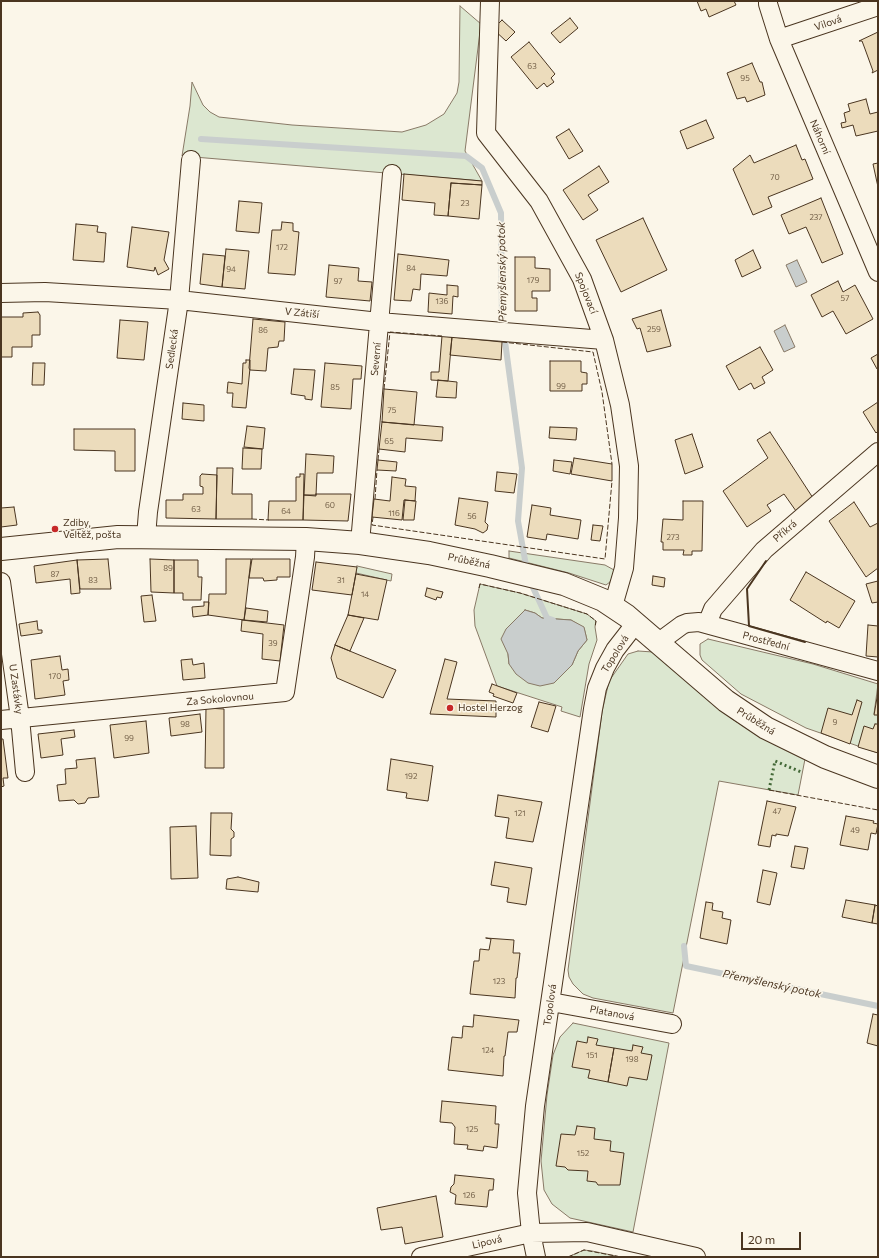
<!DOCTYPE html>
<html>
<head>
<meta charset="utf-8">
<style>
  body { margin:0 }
  #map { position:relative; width:879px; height:1258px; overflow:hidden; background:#fbf6e9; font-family:Commissioner,sans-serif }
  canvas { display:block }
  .frame { position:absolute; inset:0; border:2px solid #4a3520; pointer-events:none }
  .scale { position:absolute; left:741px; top:1232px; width:60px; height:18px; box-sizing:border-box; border:2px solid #4a3520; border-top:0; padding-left:5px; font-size:12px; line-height:14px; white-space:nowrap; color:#4a3520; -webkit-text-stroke:3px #fbf6e9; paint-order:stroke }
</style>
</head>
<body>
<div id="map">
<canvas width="879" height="1258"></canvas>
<div class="frame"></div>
<div class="scale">20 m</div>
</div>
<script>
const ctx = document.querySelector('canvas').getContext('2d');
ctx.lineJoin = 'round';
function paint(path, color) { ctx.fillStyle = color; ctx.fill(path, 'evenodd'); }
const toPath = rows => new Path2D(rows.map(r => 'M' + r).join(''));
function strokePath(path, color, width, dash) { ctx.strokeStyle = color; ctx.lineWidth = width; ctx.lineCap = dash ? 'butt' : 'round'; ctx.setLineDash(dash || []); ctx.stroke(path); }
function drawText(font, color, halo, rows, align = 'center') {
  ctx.font = font + ' Commissioner,sans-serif'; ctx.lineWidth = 3; ctx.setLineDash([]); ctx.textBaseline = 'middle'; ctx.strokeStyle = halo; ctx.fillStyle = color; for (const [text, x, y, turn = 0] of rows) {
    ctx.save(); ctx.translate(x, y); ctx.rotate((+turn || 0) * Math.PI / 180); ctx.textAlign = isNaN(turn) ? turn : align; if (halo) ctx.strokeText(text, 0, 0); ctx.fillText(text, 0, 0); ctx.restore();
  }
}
const green = toPath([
  [460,6,481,24,465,151,482,181,182,156,190,106,192,82,203,105,210,112,219,117,292,125,402,132,426,125,444,114,457,93,459,82,460,6],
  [509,551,605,565,614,570,614,574,610,582,606,585,569,573,509,558,509,551],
  [357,566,392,574,391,581,356,573,357,566],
  [480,584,520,593,587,614,596,621,595,627,597,640,589,664,580,717,561,711,562,707,497,686,475,626,474,610,480,584],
  [525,610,535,613,542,618,571,620,584,628,587,640,578,651,572,665,509,664,508,654,516,619,525,610],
  [708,639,813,664,878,684,874,714,878,715,878,753,806,728,741,694,702,660,700,655,700,644,708,639],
  [638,651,653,652,732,719,759,736,805,759,798,795,719,781,673,1013,593,998,583,994,573,984,569,977,568,970,602,712,609,681,628,654,638,651],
  [573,1023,669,1043,633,1232,570,1218,552,1204,544,1190,541,1161,547,1095,553,1055,560,1037,573,1023],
  [584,1250,592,1251,621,1257,568,1257,584,1250]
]);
paint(green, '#dce7d0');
strokePath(green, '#887966', 1);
const water = toPath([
  [797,260,807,282,796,287,786,265,797,260],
  [785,325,795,347,784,352,774,331,785,325],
  [525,610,535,613,542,618,571,620,584,627,587,640,578,651,572,665,554,683,540,686,528,683,516,674,509,664,508,654,501,639,506,629,525,610]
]);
paint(water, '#c9cecd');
strokePath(water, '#887966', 1);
strokePath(toPath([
  [201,139,466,156,482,168,501,213,502,319,522,468,518,521,527,571],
  [530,581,547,618,553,620],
  [684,946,686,966,878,1006]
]), '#c9cecd', 6);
const building = toPath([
  [697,1,734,1,736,5,709,17,706,9,701,11,697,1],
  [570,18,578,28,560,43,551,33,570,18],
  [502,20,515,32,506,41,493,29,502,20],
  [878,32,878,70,872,73,873,71,865,49,862,41,859,41,878,32],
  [529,42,555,74,551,78,554,82,547,87,544,83,537,89,511,57,529,42],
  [752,63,760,82,762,82,765,95,747,102,745,97,737,99,727,73,752,63],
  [866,99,870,114,878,112,878,131,856,136,853,125,842,128,841,123,846,122,844,113,850,111,848,104,866,99],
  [706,120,714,138,687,149,680,131,706,120],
  [569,129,583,151,569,159,556,137,569,129],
  [796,145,802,160,805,159,813,179,768,197,772,207,753,215,733,169,750,155,754,163,796,145],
  [878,163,878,187,873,164,878,163],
  [599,166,609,182,588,195,598,210,583,220,563,190,599,166],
  [404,174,482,181,482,185,451,183,448,216,434,215,435,203,402,200,404,174],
  [451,183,482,185,479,219,448,216,451,183],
  [821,198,843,254,822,263,806,227,789,234,781,215,821,198],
  [239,201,262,203,259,233,236,231,239,201],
  [643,218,667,270,621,292,596,240,643,218],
  [282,222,293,223,293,231,299,232,295,275,268,273,272,230,281,230,282,222],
  [76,224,98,226,97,232,106,233,104,262,73,260,76,224],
  [132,227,169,232,164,260,169,269,158,275,155,267,154,271,127,267,132,227],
  [226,249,249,251,245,289,222,287,226,249],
  [753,250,761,268,742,277,735,260,753,250],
  [203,254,225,256,222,287,200,284,203,254],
  [398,254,449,260,447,276,421,274,420,290,413,289,411,301,394,300,398,254],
  [515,257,535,257,535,268,550,269,550,291,532,291,532,298,537,298,537,311,515,311,515,257],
  [329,265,359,268,358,281,372,282,370,301,326,297,329,265],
  [838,281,843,292,855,285,873,319,846,334,833,311,822,317,811,295,838,281],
  [447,285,458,286,458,297,453,296,452,314,428,312,429,293,447,295,447,285],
  [661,310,671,346,647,352,640,328,637,329,632,319,661,310],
  [38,312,40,315,40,335,32,335,32,347,12,347,12,357,1,357,1,317,23,317,23,313,38,312],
  [253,319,285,322,284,341,279,341,278,347,268,348,266,371,250,370,249,368,253,319],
  [120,320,148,322,144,360,117,358,120,320],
  [442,336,452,337,448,381,431,380,431,372,439,372,442,336],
  [452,337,502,342,501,360,450,355,452,337],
  [760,347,773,370,762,377,765,383,754,389,751,383,739,390,726,366,760,347],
  [878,354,878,368,877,369,871,358,878,354],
  [246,360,250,360,250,368,246,408,232,407,233,393,227,393,228,382,242,384,243,363,246,363,246,360],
  [550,361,581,361,581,372,587,373,587,384,582,384,582,391,550,391,550,361],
  [33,363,45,363,44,385,32,385,33,363],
  [325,363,362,366,361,379,353,379,351,409,321,407,325,363],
  [294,369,315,370,312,400,305,399,305,396,291,394,294,369],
  [438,380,457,382,456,398,436,397,438,380],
  [384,389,417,392,414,425,382,422,384,389],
  [878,402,878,431,876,433,863,412,878,402],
  [183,403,204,405,204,421,182,419,183,403],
  [382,422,443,427,442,441,406,438,405,452,379,449,382,422],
  [247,426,265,428,263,449,244,447,247,426],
  [550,427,577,428,576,440,549,438,550,427],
  [74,429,135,429,135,471,115,471,115,451,74,450,74,429],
  [770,432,813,498,796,511,784,494,767,505,771,511,747,527,723,491,768,458,757,440,770,432],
  [692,434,703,467,685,474,675,440,692,434],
  [243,448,262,449,261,469,242,469,243,448],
  [306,454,334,456,333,473,317,473,316,495,304,495,306,454],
  [574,458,612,464,612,481,571,474,574,458],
  [378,460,397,462,396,471,377,470,378,460],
  [554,460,572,462,570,474,553,471,554,460],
  [217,468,233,468,232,494,252,494,252,519,216,519,217,468],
  [497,472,517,474,514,493,495,491,497,472],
  [202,474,217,475,216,519,166,518,166,500,183,500,183,494,203,494,203,487,200,486,200,476,202,474],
  [300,474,304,474,303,520,268,520,269,501,296,501,296,477,300,477,300,474],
  [392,477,406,479,405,486,416,487,415,501,404,500,402,520,372,517,374,499,390,501,392,477],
  [316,494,351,494,348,521,303,520,304,495,316,496,316,494],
  [459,498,488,502,485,522,488,525,487,530,483,533,475,529,455,525,459,498],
  [405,500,416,501,414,520,403,520,405,500],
  [683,501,703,501,702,551,692,551,692,555,683,555,684,550,663,550,663,542,661,542,663,519,683,520,683,501],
  [854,502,870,527,878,523,878,568,866,577,829,521,854,502],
  [532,505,551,508,550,515,581,520,578,539,547,534,546,540,527,537,532,505],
  [14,507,17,525,1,527,1,508,14,507],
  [593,525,603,526,600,541,591,540,593,525],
  [108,559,111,589,80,589,77,560,108,559],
  [150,559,174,560,174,593,151,592,150,559],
  [226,559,251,559,244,620,208,615,209,594,226,594,226,559],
  [252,559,290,559,290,577,277,577,277,580,264,581,263,578,249,578,252,559],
  [77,560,80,593,71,594,70,579,36,583,34,566,77,560],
  [174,560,198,560,198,577,202,577,201,600,183,600,183,593,174,593,174,560],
  [316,562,357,567,352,595,312,590,316,562],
  [806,572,855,601,839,628,827,621,826,623,790,600,806,572],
  [356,574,387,580,378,620,348,615,356,574],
  [653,576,665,578,664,587,652,585,653,576],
  [878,581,878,602,872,603,866,584,878,581],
  [427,588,443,592,441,598,437,597,436,600,425,596,427,588],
  [152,595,156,621,144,622,141,596,152,595],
  [204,602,209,602,208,615,193,617,192,607,204,606,204,602],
  [246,608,268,611,267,622,244,620,246,608],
  [348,615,364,618,350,651,335,645,348,615],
  [242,620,284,625,280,661,262,659,263,634,241,631,242,620],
  [37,621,38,630,42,630,42,633,21,636,19,624,37,621],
  [868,625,878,626,878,657,866,656,868,625],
  [335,645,396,670,383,698,337,678,331,658,335,645],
  [60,656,62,670,68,669,69,680,63,681,65,695,35,699,31,660,60,656],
  [192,659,193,665,204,663,205,678,183,680,181,660,192,659],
  [445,659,457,662,447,699,496,701,496,717,430,714,445,659],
  [492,684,517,693,513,703,493,696,494,694,489,692,492,684],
  [878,692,878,715,874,715,878,692],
  [857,700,862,702,850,744,821,733,828,708,852,715,857,700],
  [539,702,556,706,548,732,531,727,539,702],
  [206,708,224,709,224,768,205,768,206,708],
  [200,714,202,732,171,736,169,718,200,714],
  [146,721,149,753,114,758,110,725,146,721],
  [875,724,878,724,878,753,858,747,864,726,873,729,875,724],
  [74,730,75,737,61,739,63,755,41,758,38,734,74,730],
  [1,739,3,739,8,778,3,778,4,786,1,787,1,739],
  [95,758,99,797,88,798,85,803,78,804,74,800,59,801,57,785,66,784,65,769,77,768,76,760,95,758],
  [391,759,433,766,428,801,406,798,407,793,387,790,391,759],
  [498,795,542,802,533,842,506,838,509,818,495,816,498,795],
  [767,801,796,807,788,836,776,834,776,836,772,835,770,847,758,845,767,801],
  [211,813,232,813,231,829,234,832,234,837,231,839,231,856,210,855,211,813],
  [846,816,874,821,873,823,878,824,876,834,871,833,868,850,840,845,846,816],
  [196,826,198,878,171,879,170,827,196,826],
  [795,846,808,848,804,869,791,867,795,846],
  [495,862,532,868,526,905,507,902,509,888,491,885,495,862],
  [763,870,777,873,770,905,757,902,763,870],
  [238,877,259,882,258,892,226,889,227,879,238,877],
  [846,900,875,905,872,923,842,917,846,900],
  [706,902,713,903,712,910,723,912,722,918,731,920,727,944,700,938,706,902],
  [875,905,878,906,878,924,872,923,875,905],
  [486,938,514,940,513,953,520,953,517,978,516,978,515,998,470,994,474,961,479,961,480,949,489,950,491,939,486,938],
  [873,1014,878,1015,878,1046,867,1043,873,1014],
  [474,1015,519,1020,517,1032,508,1032,505,1056,504,1056,503,1076,448,1070,452,1037,462,1038,463,1026,473,1027,474,1015],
  [588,1037,598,1039,596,1045,614,1048,608,1082,588,1078,590,1070,572,1067,577,1041,587,1043,588,1037],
  [633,1045,643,1047,641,1053,652,1055,647,1080,629,1077,627,1086,608,1082,614,1048,632,1051,633,1045],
  [442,1101,496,1106,495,1124,499,1124,497,1148,484,1146,483,1151,467,1149,468,1145,454,1144,455,1127,452,1123,440,1122,442,1101],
  [577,1126,595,1128,594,1139,611,1141,610,1151,624,1153,620,1185,598,1185,596,1182,587,1181,588,1171,568,1170,565,1167,556,1166,561,1134,575,1135,577,1126],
  [455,1175,494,1179,493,1190,489,1190,487,1207,455,1204,456,1195,450,1192,451,1187,454,1184,455,1175],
  [436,1196,443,1237,405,1244,402,1227,381,1230,377,1208,436,1196]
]);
paint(building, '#ecdcbc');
strokePath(building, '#4a3520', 1);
const street = toPath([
  [490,1,486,133,539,201,582,279,604,340,620,405,629,466,628,518,624,568,613,606],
  [768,1,768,4,779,39,878,272],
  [779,39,878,6],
  [1,293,45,292,179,300,379,322,604,340],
  [146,537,148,512,179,300,191,160],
  [360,543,392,174],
  [1,582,20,718,25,772],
  [636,623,615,650,605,668,597,688,593,709,535,1106,527,1193,531,1233,587,1232,696,1257],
  [707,624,713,609,764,550,878,452],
  [659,642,682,625,687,623,699,622,878,671],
  [1,720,285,692,305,557,306,539],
  [551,1002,672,1024],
  [421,1257,531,1233,536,1257]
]);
const secondary = toPath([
  [1,549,118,537,306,539,360,543,429,553,490,566,564,584,603,600,627,616,726,701,766,728,825,757,878,777]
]);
strokePath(street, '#4a3520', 20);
strokePath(secondary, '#4a3520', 24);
strokePath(street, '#fbf6e9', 18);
strokePath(secondary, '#fbf6e9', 22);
strokePath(toPath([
  [769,790,775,761,801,772]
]), '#436837', 3, [2, 3]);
strokePath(toPath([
  [502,342,593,352,602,392,612,464],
  [384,389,390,332,442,336],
  [378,460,379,449],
  [375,499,377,470],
  [373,517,372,525,605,559,612,481],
  [252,519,269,520],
  [479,588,480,584,520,593,587,614,596,621,595,627],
  [769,790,878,810],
  [568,1257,584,1250,621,1257]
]), '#4a3520', 1, [5, 2]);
strokePath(toPath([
  [766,561,747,589,749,626,805,642]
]), '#4a3520', 2);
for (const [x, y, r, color] of [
  [55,529,4,"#c62828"],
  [450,708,4,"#c62828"]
]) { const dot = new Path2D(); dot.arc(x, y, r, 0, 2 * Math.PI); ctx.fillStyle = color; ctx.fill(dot); strokePath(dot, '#fbf6e9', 1.5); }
drawText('8px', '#725f47', null, [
  ["63",532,66],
  ["95",745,78],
  ["70",775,177],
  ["23",465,203],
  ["237",816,217],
  ["172",282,247],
  ["84",411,268],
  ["94",231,269],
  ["179",533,280],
  ["97",338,281],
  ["57",845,298],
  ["136",442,301],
  ["259",654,329],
  ["86",263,330],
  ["99",561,386],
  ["85",335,387],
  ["75",392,410],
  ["65",389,441],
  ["60",330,505],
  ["63",196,509],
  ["64",286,511],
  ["116",394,513],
  ["56",472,516],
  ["273",673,537],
  ["89",168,568],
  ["87",55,574],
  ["83",93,580],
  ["31",341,580],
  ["14",365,594],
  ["39",273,643],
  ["170",55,676],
  ["9",835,722],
  ["98",185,724],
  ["99",129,738],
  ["192",411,776],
  ["47",777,811],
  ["121",520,813],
  ["49",855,830],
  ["123",499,981],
  ["124",488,1050],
  ["151",592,1055],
  ["198",632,1059],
  ["125",472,1129],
  ["152",583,1153],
  ["126",469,1195]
]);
drawText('10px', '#4a3520', '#fbf6e9', [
  ["Vilová",828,23,-19],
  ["Náhorní",820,137,67],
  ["Spojovací",586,293,68],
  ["V Zátiší",302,313,6],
  ["Sedlecká",172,349,-82],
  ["Severní",376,359,-85],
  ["Příkrá",785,531,-41],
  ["Průběžná",469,561,12],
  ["Prostřední",766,641,15],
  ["Topolová",615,654,-58],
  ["U Zastávky",16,689,82],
  ["Za Sokolovnou",220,699,-5],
  ["Průběžná",756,721,32],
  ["Topolová",550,1005,-82],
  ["Platanová",612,1013,11],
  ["Lipová",487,1242,-13]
]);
drawText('10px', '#4a3520', '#fbf6e9', [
  ["Zdiby,",63,523],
  ["Veltěž, pošta",63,535],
  ["Hostel Herzog",458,708]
], 'left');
drawText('italic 11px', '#4a3520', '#fbf6e9', [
  ["Přemyšlenský potok",502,272,-91],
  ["Přemyšlenský potok",772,984,12]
]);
</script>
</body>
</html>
